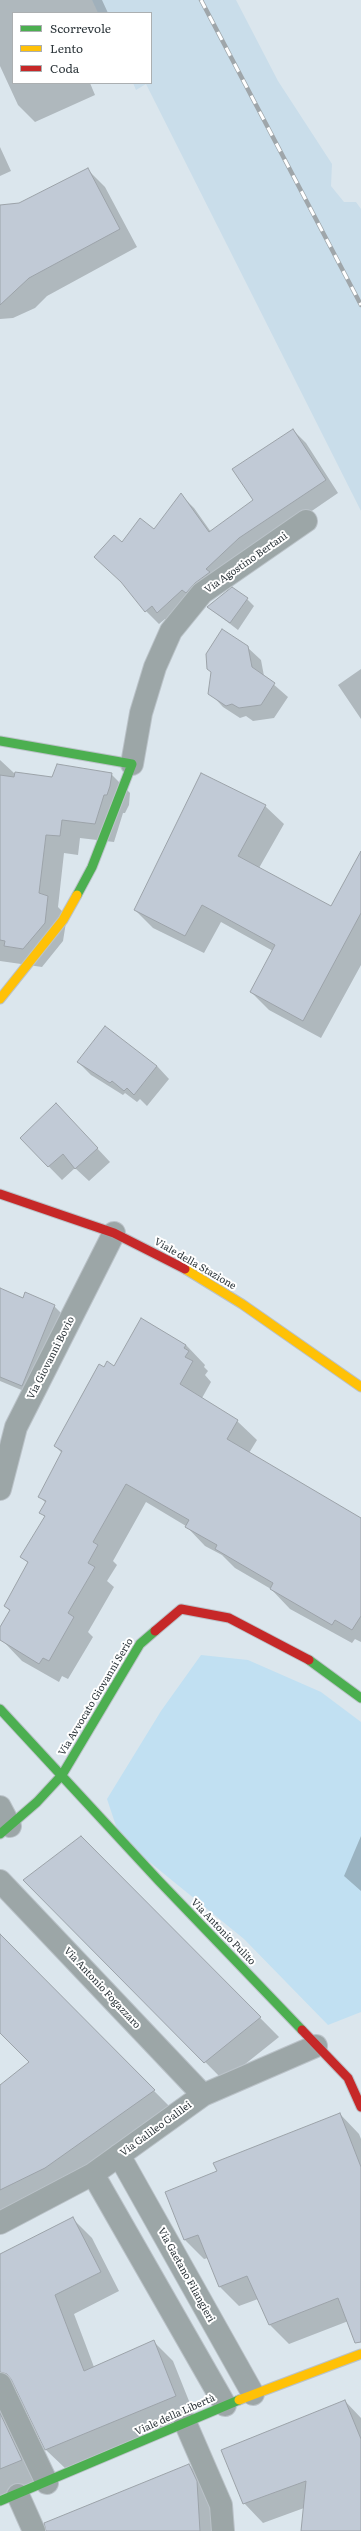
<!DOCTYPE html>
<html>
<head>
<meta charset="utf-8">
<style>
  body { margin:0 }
  #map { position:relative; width:361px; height:2531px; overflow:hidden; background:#dbe6ed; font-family:Literata,serif }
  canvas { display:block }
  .legend { position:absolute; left:12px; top:12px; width:140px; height:72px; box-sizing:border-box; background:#fff; border:1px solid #abafb1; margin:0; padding:5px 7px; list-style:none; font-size:12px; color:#2d363b }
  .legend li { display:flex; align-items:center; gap:8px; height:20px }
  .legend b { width:20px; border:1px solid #abafb1 }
</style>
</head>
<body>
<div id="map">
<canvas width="361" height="2531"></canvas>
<ul class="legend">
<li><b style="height:5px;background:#4caf50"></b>Scorrevole</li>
<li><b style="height:5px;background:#ffc107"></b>Lento</li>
<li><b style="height:5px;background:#c62828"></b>Coda</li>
</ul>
</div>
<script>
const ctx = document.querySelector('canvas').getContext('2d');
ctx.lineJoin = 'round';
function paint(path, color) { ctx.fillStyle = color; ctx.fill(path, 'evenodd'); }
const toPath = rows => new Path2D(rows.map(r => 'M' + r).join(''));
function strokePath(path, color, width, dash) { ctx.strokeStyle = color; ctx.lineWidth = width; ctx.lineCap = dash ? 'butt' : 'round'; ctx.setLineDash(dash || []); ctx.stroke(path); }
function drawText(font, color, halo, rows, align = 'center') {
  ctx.font = font + ' Literata,serif'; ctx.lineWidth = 4; ctx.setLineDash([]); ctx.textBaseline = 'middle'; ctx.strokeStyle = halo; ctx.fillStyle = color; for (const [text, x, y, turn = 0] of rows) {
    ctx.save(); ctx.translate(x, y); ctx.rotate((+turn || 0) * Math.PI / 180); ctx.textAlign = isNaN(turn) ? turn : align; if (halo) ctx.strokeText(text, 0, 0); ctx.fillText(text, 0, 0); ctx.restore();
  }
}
paint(toPath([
  [92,0,236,0,278,81,332,164,331,186,344,202,356,202,361,209,361,511,146,84,136,90,133,83,151,83,151,13,98,13]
]), '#c9ddea');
paint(toPath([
  [201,1655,248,1660,321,1692,361,1722,361,2012,328,2025,244,1939,120,1838,107,1799,161,1711]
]), '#c1e0f2');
paint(toPath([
  [0,0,102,0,108,13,13,13,13,83,90,83,95,95,35,122,18,105,0,66],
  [0,147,11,171,0,176],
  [87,169,105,187,137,247,47,296,35,308,13,318,0,319,0,207,20,204],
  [293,430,306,443,338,493,252,552,171,625,165,619,159,624,146,611,122,544,154,531,181,495,194,508,211,532,254,501],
  [247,599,254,606,238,630,208,607],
  [247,647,261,660,264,676,288,697,274,718,253,721,246,716,240,718,223,707,210,693,211,672],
  [361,669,361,719,338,685],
  [0,760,14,773,53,778,111,774,130,793,129,805,125,813,123,813,114,842,80,838,78,855,64,853,58,907,67,916,63,941,42,967,0,961],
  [265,806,284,824,259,868,331,908,361,853,361,965,321,1038,269,1010,251,992,273,951,221,922,204,953,153,928,135,910],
  [78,1062,157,1066,169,1079,147,1106,140,1099,137,1102,125,1093,123,1095,91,1075],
  [69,1118,110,1162,89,1181,75,1168,62,1180,21,1138],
  [0,1289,24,1299,54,1306,73,1325,43,1399,0,1381],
  [142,1320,186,1345,205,1365,204,1367,208,1371,205,1375,211,1382,202,1398,237,1421,257,1440,249,1453,361,1519,361,1642,355,1639,352,1643,290,1609,271,1589,235,1568,222,1555,205,1546,186,1526,146,1502,113,1561,117,1565,107,1581,114,1587,88,1632,93,1637,68,1679,62,1676,59,1682,22,1661,3,1641,0,1629,10,1611,5,1606,28,1563,22,1557,45,1517,40,1512,46,1503,39,1496,62,1453,55,1446,97,1421,78,1402,99,1365,104,1368,114,1367],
  [361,1836,361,1891,344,1876],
  [81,1837,279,2037,224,2081,25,1880],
  [0,1936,173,2110,65,2187,0,2219,0,2086,30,2062,0,2020],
  [340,2114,359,2134,361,2139,361,2330,351,2320,289,2344,270,2325,258,2299,239,2306,220,2287,208,2258,204,2259,185,2240,166,2193,218,2172],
  [73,2219,92,2238,119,2291,74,2314,94,2367,153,2341,173,2361,195,2416,66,2469,46,2450,0,2351,0,2255],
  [345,2401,361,2418,361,2531,302,2531,304,2508,263,2523,244,2503],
  [0,2409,41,2479,0,2496],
  [189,2465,209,2484,218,2531,47,2531]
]), '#0003');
const building = toPath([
  [88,168,120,229,29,278,0,305,0,205,19,203,88,168],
  [293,429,326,480,239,538,206,569,210,572,195,583,186,593,182,590,157,613,152,606,145,612,121,582,94,557,114,535,122,542,140,518,154,529,181,493,209,532,253,500,232,469,293,429],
  [232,587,248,598,230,623,207,607,232,587],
  [222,629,248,646,252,667,275,683,261,705,239,708,232,704,226,706,208,694,211,672,207,669,206,654,222,629],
  [57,764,112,773,110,786,107,795,104,795,95,824,62,820,60,836,46,835,39,893,48,896,45,923,23,949,4,946,5,941,0,940,0,775,14,777,15,772,52,777,57,764],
  [201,773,266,805,238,856,331,906,361,851,361,913,303,1021,250,992,275,945,202,905,185,936,134,910,201,773],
  [105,1026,157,1066,134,1095,127,1088,124,1091,112,1081,110,1083,77,1062,105,1026],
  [56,1103,98,1148,75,1169,63,1154,48,1167,20,1138,56,1103],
  [0,1288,23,1298,25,1292,55,1305,22,1386,0,1377,0,1288],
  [141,1318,186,1345,184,1348,189,1351,185,1357,193,1361,180,1384,238,1420,227,1439,361,1518,361,1616,352,1630,335,1620,332,1625,270,1589,273,1583,215,1549,217,1545,185,1527,189,1520,126,1484,93,1542,98,1545,88,1563,95,1567,68,1613,74,1617,49,1661,43,1658,39,1664,0,1640,0,1627,10,1610,4,1606,28,1562,20,1557,45,1516,39,1513,46,1501,38,1497,62,1451,54,1446,99,1364,104,1367,107,1361,114,1366,141,1318],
  [81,1836,261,2017,204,2063,23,1880,81,1836],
  [0,1934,155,2090,45,2168,0,2190,0,2085,29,2062,0,2033,0,1934],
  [340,2113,361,2167,361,2342,355,2343,338,2298,269,2325,247,2276,219,2287,198,2235,184,2240,165,2192,217,2171,213,2163,340,2113],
  [73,2217,101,2272,55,2295,84,2371,154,2340,176,2396,45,2450,11,2379,7,2374,0,2372,0,2254,73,2217],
  [345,2400,361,2439,361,2531,301,2531,306,2481,243,2504,221,2450,345,2400],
  [0,2413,22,2460,0,2469,0,2413],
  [189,2464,197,2481,200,2531,46,2531,44,2523,189,2464]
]);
paint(building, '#c1cad6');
strokePath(building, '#9ca3a9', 1);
const street = toPath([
  [132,764,141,713,155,667,171,631,202,593,306,521],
  [0,1489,16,1427,114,1233],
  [0,1807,10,1826],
  [0,1881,203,2095],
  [119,2155,253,2394],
  [93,2174,225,2405],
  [0,2223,93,2174,203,2095,316,2046],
  [0,2384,47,2483],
  [185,2422,221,2505,223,2531],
  [18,2495,34,2531]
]);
const fast = toPath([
  [0,741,132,764,92,867,77,895],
  [309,1660,361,1698],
  [0,1709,159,1881,302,2030],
  [0,1834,37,1802,62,1775,140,1644,155,1631],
  [0,2501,239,2400]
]);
const slow = toPath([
  [0,999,63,920,77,895],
  [185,1269,242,1304,361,1387],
  [239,2400,361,2354]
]);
const jam = toPath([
  [0,1194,114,1233,185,1269],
  [155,1631,181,1609,229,1618,309,1660],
  [302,2030,348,2078,361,2107]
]);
strokePath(street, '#bac2c8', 24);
strokePath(fast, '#bac2c8', 11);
strokePath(slow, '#bac2c8', 11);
strokePath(jam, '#bac2c8', 11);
strokePath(street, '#9ca6a7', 22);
strokePath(fast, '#4caf50', 9);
strokePath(slow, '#ffc107', 9);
strokePath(jam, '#c62828', 9);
const rail = toPath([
  [201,0,361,305]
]);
strokePath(rail, '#9fa6aa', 4.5);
strokePath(rail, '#fff', 3, [9]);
drawText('10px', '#2d363b', '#fff', [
  ["Via Agostino Bertani",246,563,-35],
  ["Viale della Stazione",195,1264,30],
  ["Via Giovanni Bovio",51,1358,-63],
  ["Via Avvocato Giovanni Serio",96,1697,-59],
  ["Via Antonio Pulito",223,1932,46],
  ["Via Antonio Fogazzaro",102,1988,47],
  ["Via Galileo Galilei",156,2129,-36],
  ["Via Gaetano Filangieri",186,2275,61],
  ["Viale della Libertà",175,2415,-24]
]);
</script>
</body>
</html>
